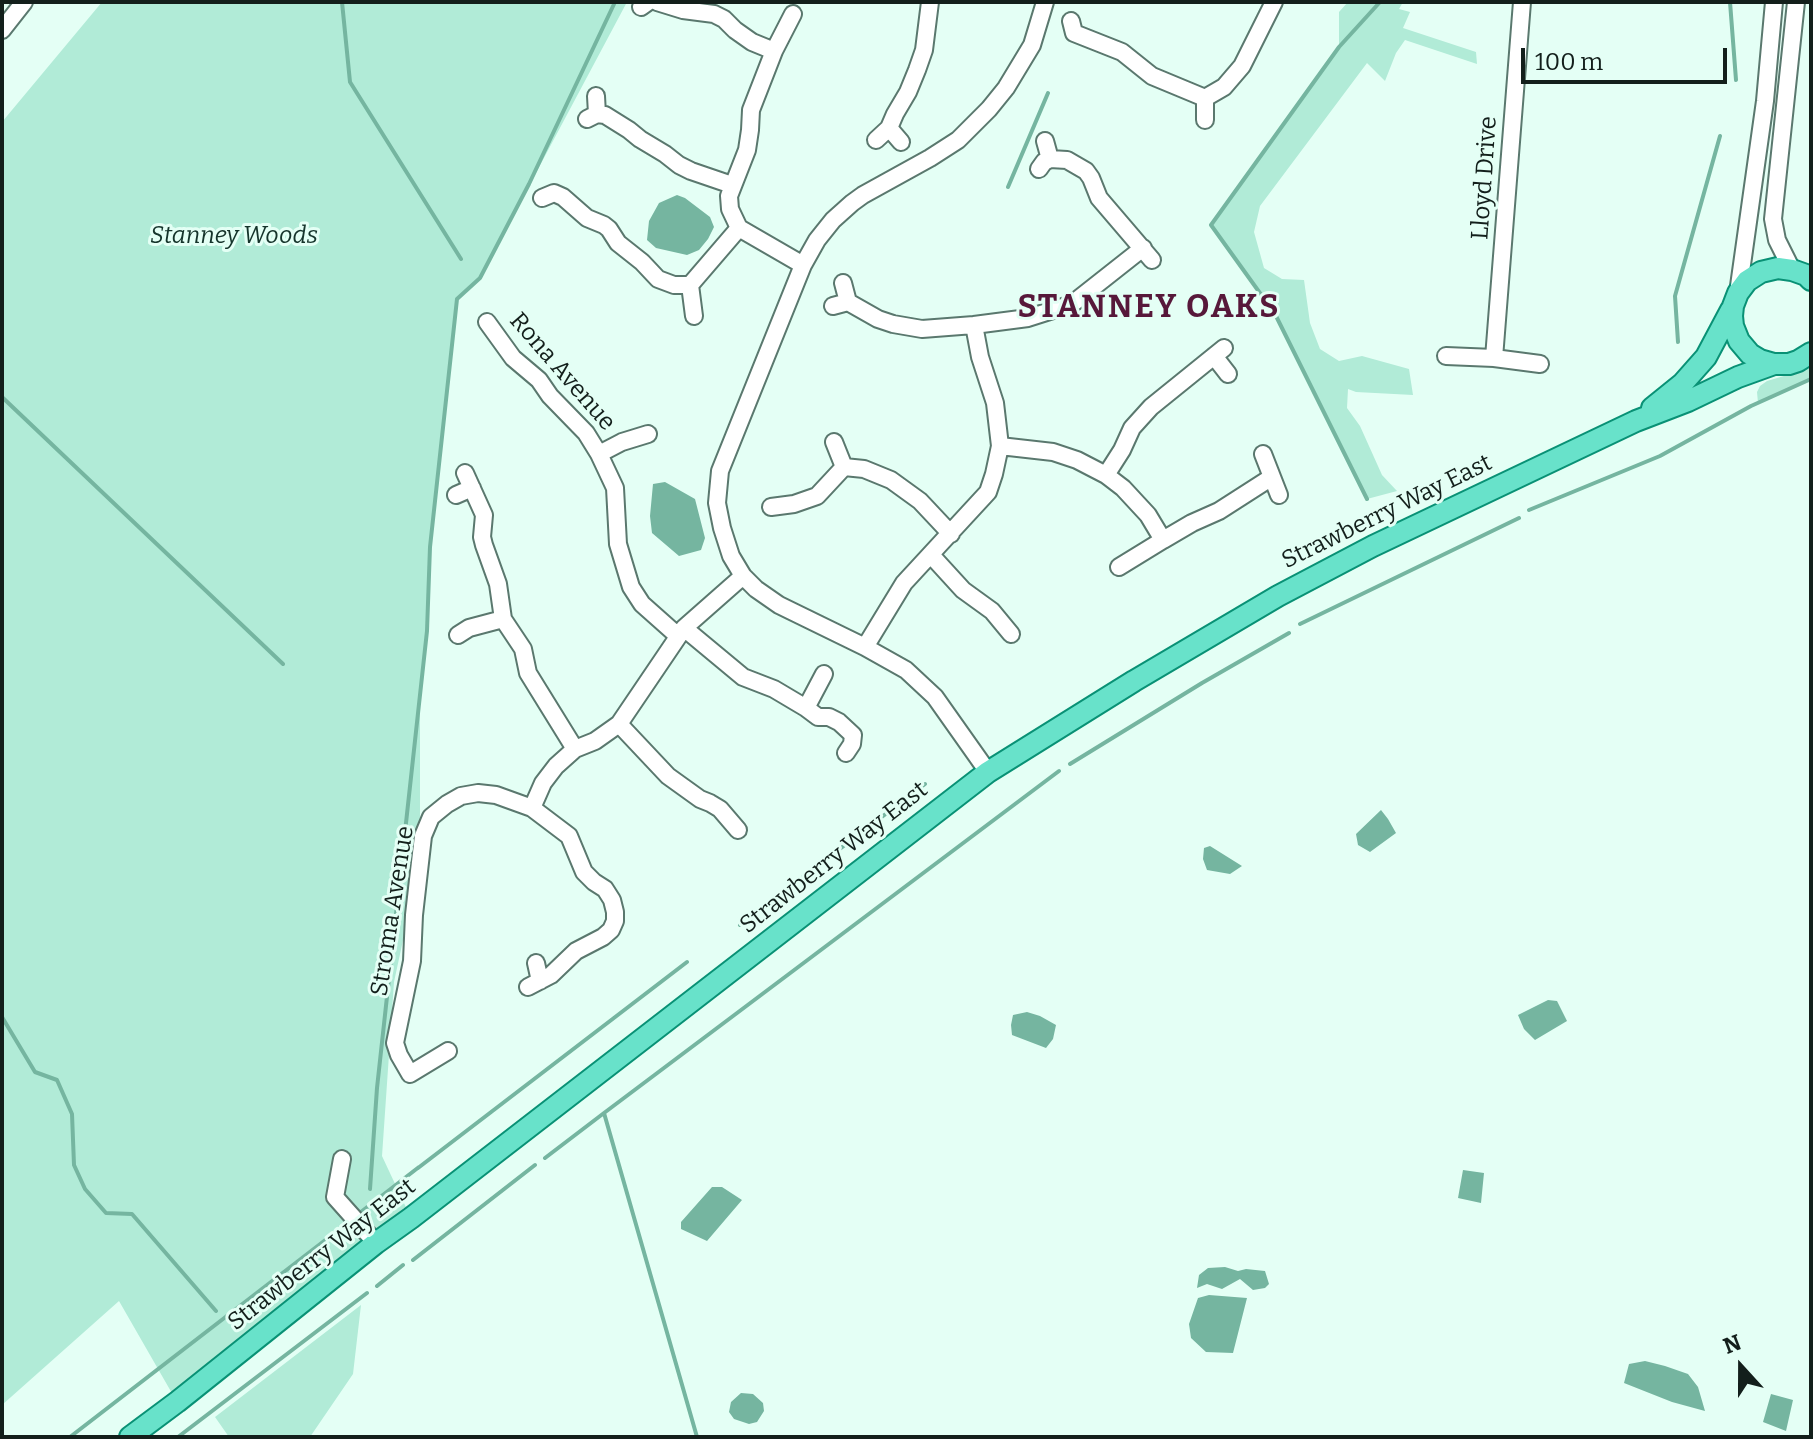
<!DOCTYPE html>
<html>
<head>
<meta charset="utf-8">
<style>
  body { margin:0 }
  #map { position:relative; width:1813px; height:1439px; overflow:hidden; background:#e4fff5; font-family:Bitter,serif }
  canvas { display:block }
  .frame { position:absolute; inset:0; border:4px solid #131f1b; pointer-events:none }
  .north { position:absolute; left:1701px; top:1327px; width:80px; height:80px; -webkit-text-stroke:6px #e4fff5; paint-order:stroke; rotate:339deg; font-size:22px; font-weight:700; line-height:32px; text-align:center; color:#131f1b }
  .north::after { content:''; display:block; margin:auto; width:28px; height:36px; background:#131f1b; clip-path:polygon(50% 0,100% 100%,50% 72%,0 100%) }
  .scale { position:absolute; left:1521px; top:48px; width:206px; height:36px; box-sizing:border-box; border:4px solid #131f1b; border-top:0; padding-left:10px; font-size:24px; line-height:28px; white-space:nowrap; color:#131f1b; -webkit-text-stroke:6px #e4fff5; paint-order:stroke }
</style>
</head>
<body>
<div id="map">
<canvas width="1813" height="1439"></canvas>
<div class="frame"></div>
<div class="north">N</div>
<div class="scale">100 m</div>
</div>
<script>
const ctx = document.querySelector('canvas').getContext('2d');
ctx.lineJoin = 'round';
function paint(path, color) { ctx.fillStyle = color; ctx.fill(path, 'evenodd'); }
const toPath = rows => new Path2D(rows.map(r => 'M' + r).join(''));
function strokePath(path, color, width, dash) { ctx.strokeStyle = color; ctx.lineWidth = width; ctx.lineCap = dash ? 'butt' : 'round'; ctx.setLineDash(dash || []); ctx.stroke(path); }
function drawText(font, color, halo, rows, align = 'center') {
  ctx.font = font + ' Bitter,serif'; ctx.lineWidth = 6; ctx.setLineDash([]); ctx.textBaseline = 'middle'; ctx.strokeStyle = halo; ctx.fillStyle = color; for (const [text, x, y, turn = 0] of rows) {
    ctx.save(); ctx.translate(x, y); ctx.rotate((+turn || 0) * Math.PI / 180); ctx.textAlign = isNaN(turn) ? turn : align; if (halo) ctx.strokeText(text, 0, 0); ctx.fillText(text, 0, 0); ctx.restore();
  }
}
paint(toPath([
  [102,2,627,2,480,278,457,299,430,547,427,631,420,699,420,825,408,917,394,982,382,1156,411,1218,177,1402,119,1301,2,1405,2,122],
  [1348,2,1403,2,1399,9,1410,12,1403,28,1476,52,1477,64,1405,40,1396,53,1385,81,1367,63,1260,206,1254,232,1264,268,1282,279,1304,280,1310,323,1320,349,1339,361,1362,356,1409,369,1413,395,1356,392,1348,389,1347,408,1360,426,1382,475,1397,491,1367,499,1275,314,1211,225,1339,47,1339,12],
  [1811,368,1811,379,1758,403,1757,392,1760,386,1767,381],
  [361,1305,353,1374,310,1437,229,1437,215,1417]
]), '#b1ebd7');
paint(toPath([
  [677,195,685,198,710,217,714,227,708,239,699,250,687,255,656,248,647,240,649,221,659,203],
  [665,482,695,499,705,538,701,550,679,556,652,533,650,516,653,484],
  [1381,810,1388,819,1396,833,1370,852,1358,845,1356,834],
  [1210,846,1242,866,1230,874,1207,870,1203,859,1204,848],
  [1548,1000,1557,1001,1567,1021,1535,1040,1524,1029,1518,1015],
  [1027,1012,1040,1016,1056,1025,1053,1039,1046,1048,1012,1035,1011,1025,1013,1015],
  [1463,1170,1484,1173,1481,1203,1458,1198],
  [712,1187,722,1187,742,1200,707,1241,681,1229,681,1222],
  [1225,1267,1238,1271,1246,1269,1265,1271,1269,1284,1265,1288,1253,1290,1240,1279,1222,1289,1207,1284,1197,1288,1199,1275,1208,1268],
  [1209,1295,1247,1298,1233,1353,1206,1352,1191,1338,1189,1324,1198,1298],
  [1645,1361,1665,1366,1688,1374,1698,1387,1705,1411,1672,1402,1624,1383,1629,1364],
  [741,1393,753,1394,763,1403,764,1411,757,1422,749,1424,734,1419,729,1412,731,1402],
  [1771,1394,1793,1400,1786,1431,1763,1422]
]), '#75b5a0');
strokePath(toPath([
  [342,2,350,82,461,259],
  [1730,2,1736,80],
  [1008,187,1048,93],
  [1678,342,1675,296,1720,136],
  [2,397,283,664],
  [1367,499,1275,314,1211,225,1339,47,1380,2],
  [1529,510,1660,456,1751,406,1811,379],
  [1300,624,1519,518],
  [1070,764,1202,683,1289,633],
  [740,925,925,784],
  [2,1017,35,1072,57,1080,72,1114,74,1165,85,1189,106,1213,132,1214,216,1311],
  [604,1113,1059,771],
  [545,1158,604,1113,697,1437],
  [418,1168,687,962],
  [370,1189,377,1088,427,631,430,547,457,299,480,278,529,184,615,2],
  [357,1215,419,1167],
  [413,1260,535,1165],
  [377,1286,403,1265],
  [70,1437,350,1221],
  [178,1437,367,1293]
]), '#75b5a0', 4);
const minor = toPath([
  [657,2,683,10,714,14,724,19,735,30,752,42,774,51],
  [1522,2,1494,358,1540,364],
  [641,7,648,2],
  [793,14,774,51,751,110,750,130,747,150,729,196,730,209,739,228,803,265],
  [1071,21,1074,33,1122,52,1152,76,1205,98,1224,87,1242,66,1274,2],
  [2,30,24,2],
  [596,96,597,114],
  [1205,98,1205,120],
  [587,119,597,114,605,115,629,130,640,139,665,154,679,165,691,171,732,185],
  [889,128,901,142],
  [876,140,889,128,895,114,908,92,917,70,924,50,930,2],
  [1045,141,1050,159],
  [1039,169,1044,162,1050,159,1067,160,1086,171,1091,178,1099,198,1152,260],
  [542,198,554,193,563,197,587,218,604,225,609,229,618,243,642,262,658,279,674,285,690,285],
  [1792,270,1777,240,1773,219,1796,2],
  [843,283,848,302],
  [1738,293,1765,101,1774,2],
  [833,306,848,302,878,319,893,324,922,329,974,325],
  [694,316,690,285,739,228],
  [487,322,513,358,539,380,550,396,586,433,599,454,615,488,618,544,631,587,642,604,678,636],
  [1214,356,1228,374],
  [1446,356,1494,358],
  [834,442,844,467,864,469,891,480,920,501,951,534],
  [1000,446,1053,452,1077,460,1106,475,1123,488,1148,515,1163,540,1119,567],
  [599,454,622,442,648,434],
  [1263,454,1279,495],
  [465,473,484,515,482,537,484,545,498,584,503,619],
  [1106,475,1122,450,1132,428,1151,407,1224,348],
  [456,495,472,488],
  [771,507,794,504,817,496,844,467],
  [1163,540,1192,523,1219,511,1272,477],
  [931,555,963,590,992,611,1011,634],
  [684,628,743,677,774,689,806,708,824,674],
  [458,635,469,628,503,619,523,649,528,673,575,749],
  [865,647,904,583,988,492,994,474,1000,446,995,403,980,357,974,325,1028,318,1072,304,1143,248],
  [806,708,818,717,829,717,839,722,853,735,852,744,846,753],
  [619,724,668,776,700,799,710,803,720,809,738,830],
  [988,772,935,697,906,670,865,647,779,605,756,589,743,576,731,556,722,528,717,503,720,471,803,265,817,240,833,220,852,203,863,195,930,158,958,140,989,109,1006,88,1032,45,1045,2],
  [532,808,543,783,556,766,575,749,595,741,619,724,684,628,743,576],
  [536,963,540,981],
  [448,1051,410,1074,399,1055,395,1043,412,961,414,915,423,836,431,817,447,804,461,796,478,793,496,795,532,808,569,836,584,872,594,882,605,889,612,900,615,912,615,921,611,930,603,937,576,951,551,975,528,987],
  [342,1159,335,1197,376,1243]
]);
const major = toPath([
  [1811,280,1806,275,1792,270,1778,268,1761,272,1747,281,1738,293,1733,306,1732,316,1733,326,1739,341,1750,354,1760,360,1774,364,1789,364,1798,361,1811,353],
  [1652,408,1683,383,1706,357,1731,310],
  [130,1437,177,1402,376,1243,411,1218,988,772,1134,681,1278,596,1373,546,1636,421,1688,401,1738,377,1774,364]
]);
strokePath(minor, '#5a786e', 20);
strokePath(major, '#099175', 24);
strokePath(minor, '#fff', 16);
strokePath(major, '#68e2ca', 20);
drawText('24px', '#131f1b', '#e4fff5', [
  ["Lloyd Drive",1485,178,-86],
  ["Rona Avenue",562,372,49],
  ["Strawberry Way East",1387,512,-26],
  ["Strawberry Way East",834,858,-38],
  ["Stroma Avenue",393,911,-81],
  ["Strawberry Way East",322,1255,-38]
]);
drawText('italic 24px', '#15342b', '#e4fff5', [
  ["Stanney Woods",234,236]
]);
ctx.letterSpacing = '2px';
drawText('bold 32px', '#57183a', '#e4fff5', [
  ["STANNEY OAKS",1149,308]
]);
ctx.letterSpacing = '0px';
</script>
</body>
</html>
